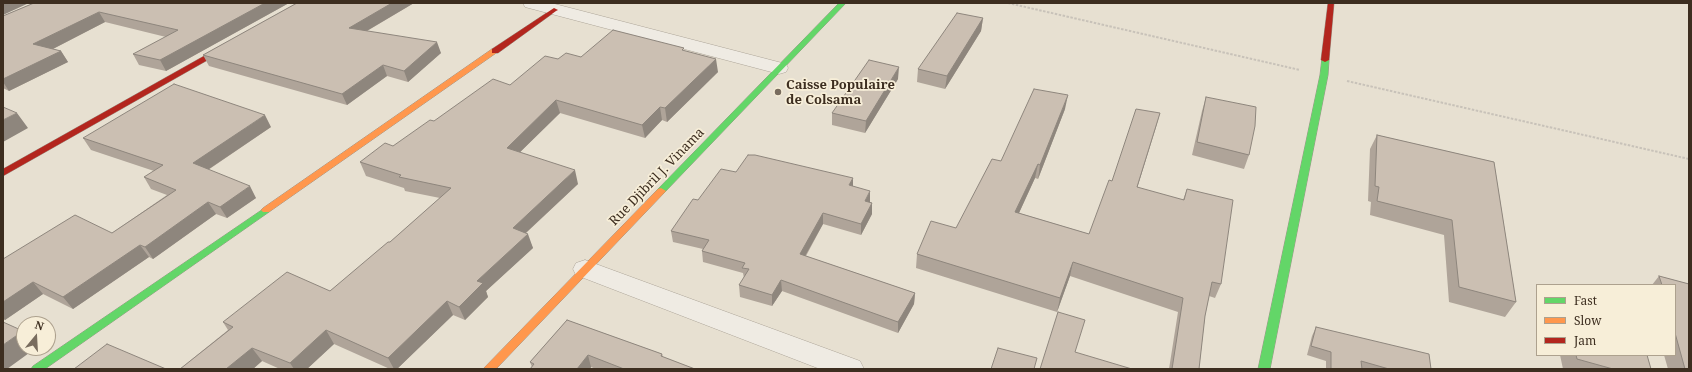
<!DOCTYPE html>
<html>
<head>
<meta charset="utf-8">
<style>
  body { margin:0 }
  #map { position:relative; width:1692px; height:372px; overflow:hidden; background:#e7e0d1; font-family:"Noto Serif",serif }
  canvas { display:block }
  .frame { position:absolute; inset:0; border:4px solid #3d2e20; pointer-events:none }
  .legend { position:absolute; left:1536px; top:284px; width:140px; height:72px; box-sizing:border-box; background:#f7eed8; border:1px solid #ada18e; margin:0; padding:5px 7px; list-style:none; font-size:12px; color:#3d2e20 }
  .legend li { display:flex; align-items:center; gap:8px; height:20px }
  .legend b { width:20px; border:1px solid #ada18e }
  .north { position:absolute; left:16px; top:316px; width:40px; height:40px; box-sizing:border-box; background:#f7eed8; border:1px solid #ada18e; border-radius:50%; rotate:18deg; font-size:11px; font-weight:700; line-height:16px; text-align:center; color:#3d2e20 }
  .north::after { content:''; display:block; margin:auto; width:14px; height:18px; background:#786c5e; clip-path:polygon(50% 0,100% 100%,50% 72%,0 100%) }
</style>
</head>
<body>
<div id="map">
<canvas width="1692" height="372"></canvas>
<div class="frame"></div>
<ul class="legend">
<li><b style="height:5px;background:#63d668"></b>Fast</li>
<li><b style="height:5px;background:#ff974d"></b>Slow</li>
<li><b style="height:5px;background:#b3261e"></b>Jam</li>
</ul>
<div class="north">N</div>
</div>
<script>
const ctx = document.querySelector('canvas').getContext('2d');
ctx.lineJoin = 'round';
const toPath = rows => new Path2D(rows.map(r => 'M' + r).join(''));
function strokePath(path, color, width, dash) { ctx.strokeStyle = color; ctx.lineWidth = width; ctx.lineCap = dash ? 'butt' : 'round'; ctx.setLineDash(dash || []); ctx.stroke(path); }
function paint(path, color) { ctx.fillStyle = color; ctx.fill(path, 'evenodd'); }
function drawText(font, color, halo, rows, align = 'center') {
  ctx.font = font + ' "Noto Serif",serif'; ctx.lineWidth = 3.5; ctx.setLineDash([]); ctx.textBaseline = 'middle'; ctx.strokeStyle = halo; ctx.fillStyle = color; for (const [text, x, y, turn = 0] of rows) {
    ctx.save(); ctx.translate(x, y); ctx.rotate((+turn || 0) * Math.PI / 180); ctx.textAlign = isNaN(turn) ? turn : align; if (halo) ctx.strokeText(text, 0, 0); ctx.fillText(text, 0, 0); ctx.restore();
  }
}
const street = toPath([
  [523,3,551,3,786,64,788,68,786,72,779,74,525,7,523,3],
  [585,260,860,361,864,369,820,369,576,275,573,269,576,263,585,260]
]);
const fast = toPath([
  [839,3,846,3,664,193,658,193,656,191,658,189,839,3],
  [1322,58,1328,58,1329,60,1328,75,1270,369,1258,369,1320,75,1322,58],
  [266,207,269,208,271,210,269,212,45,369,31,369,33,366,266,207]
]);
const slow = toPath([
  [492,49,498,49,499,51,269,212,263,212,261,210,263,208,492,49],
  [661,188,666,191,664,193,496,369,483,369,658,189,661,188]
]);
const jam = toPath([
  [1328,3,1334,3,1329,60,1325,62,1321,60,1328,3],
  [554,8,558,10,556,11,498,53,492,53,492,49,554,8],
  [229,42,232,42,236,44,3,176,3,169,229,42]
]);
strokePath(street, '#ada599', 1);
strokePath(fast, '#9c958a', 1);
strokePath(slow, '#9c958a', 1);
strokePath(jam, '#9c958a', 1);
strokePath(toPath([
  [1008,3,1300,70],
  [1347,81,1689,159]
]), '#c8c2b9', 2, [2.5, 1.5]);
paint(street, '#efebe3');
paint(fast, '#63d668');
paint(slow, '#ff974d');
paint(jam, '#b3261e');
paint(toPath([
  [34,3,289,3,166,71,139,65,133,54,166,37,105,22,53,49,61,51,68,62,9,91,3,88,3,16],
  [297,3,414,3,367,31,441,53,408,82,387,76,347,105,209,66,203,55],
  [983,18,981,31,945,89,917,82,918,69],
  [684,51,718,72,667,122,662,120,645,138,560,113,520,152,578,184,526,233,533,248,486,291,488,297,465,320,453,315,397,369,390,369,334,344,307,369,280,369,262,361,253,369,180,369,228,330,223,322,330,291,390,242,440,198,405,191,404,188,366,176,360,162,393,146,434,121,510,85,558,59,581,57],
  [898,79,865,133,832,125,832,113],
  [1206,97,1249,155,1244,169,1192,155,1202,111],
  [1065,109,1038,179,1035,178,1019,213,1089,234,1112,181,1160,113,1137,188,1183,200,1187,189,1221,284,1215,298,1209,296,1205,316,1199,369,1169,369,1178,312,1070,276,1057,312,916,268,917,254,956,228,1001,161],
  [271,127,208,170,256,198,227,218,216,214,153,259,149,257,73,309,43,294,5,320,3,319,3,259,112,233,167,195,151,189,144,177,154,171,91,150,83,138],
  [1377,135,1494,162,1516,302,1505,317,1449,302,1444,235,1370,215,1371,202,1368,201,1370,149],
  [736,172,853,187,870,202,872,203,872,214,861,235,823,224,806,256,915,293,914,304,898,333,782,291,772,306,740,297,739,285,744,278,743,273,703,262,702,251,703,249,673,242,671,231,698,200],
  [1659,276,1689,284,1689,369,1668,369,1664,355,1675,355,1675,285,1652,285],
  [567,320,662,354,663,357,695,369,596,369,591,367,590,369,530,369,532,367,530,362],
  [1316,327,1431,369,1326,369,1326,361,1307,355,1312,336],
  [1560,355,1647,355,1651,369,1563,369]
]), '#afa499');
paint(toPath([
  [3,3,29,3,3,15],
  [265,3,289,3,166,71,160,60],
  [392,3,414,3,353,39,349,28],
  [99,12,105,22,41,55,33,44],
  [983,18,981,31,945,89,947,76],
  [437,42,441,53,408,82,404,71],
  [61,51,68,62,9,91,3,82,3,79],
  [716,59,718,72,667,122,665,108],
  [383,65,387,76,347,105,342,94],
  [899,67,898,79,865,133,866,121],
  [1068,95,1065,109,1038,179,1040,165],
  [556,100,560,113,511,161,507,148],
  [660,107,662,120,645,138,642,125],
  [17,113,28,128,3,142,3,120],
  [1160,113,1156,127,1133,201,1137,187],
  [265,115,271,127,200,175,193,163],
  [1038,164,1035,178,1013,226,1015,212],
  [575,170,578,184,517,241,513,228],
  [853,178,853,189,849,185],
  [250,186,256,198,227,218,220,207],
  [870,191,870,202,865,212,865,201],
  [208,202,216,214,153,259,145,247],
  [872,203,872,214,861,235,861,224],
  [823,213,823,224,800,265,800,254],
  [528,234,533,248,486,291,488,297,465,320,459,307,477,281],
  [140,245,149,257,73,309,63,297],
  [1073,262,1070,276,1057,312,1060,298],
  [781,280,782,291,772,306,772,295],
  [33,282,43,294,5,320,3,318,3,302],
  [915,293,914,304,898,333,898,322],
  [447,301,453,315,397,369,394,369,388,358],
  [326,330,334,344,307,369,294,369,290,363],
  [23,331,24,332,24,348,36,348,7,369,3,369,3,345],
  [252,348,262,361,253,369,226,369],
  [588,355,591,367,590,369,577,369]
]), '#8e867d');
const building = toPath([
  [34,3,265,3,160,60,133,54,178,30,99,12,33,44,61,51,3,79,3,30,4,29,3,29,3,16,34,3],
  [297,3,392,3,349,28,437,42,404,71,383,65,342,94,203,55,297,3],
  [957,13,983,18,947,76,918,69,957,13],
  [613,30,684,48,682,50,716,59,665,108,660,107,642,125,556,100,507,148,575,170,513,228,528,234,477,281,483,283,459,307,447,301,388,358,326,330,290,363,252,348,226,369,180,369,233,327,223,322,287,272,330,291,388,242,390,242,451,188,399,177,401,175,360,162,385,143,393,146,430,120,434,121,493,79,510,85,545,56,558,59,566,53,581,57,613,30],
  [869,60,899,67,866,121,832,113,869,60],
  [174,84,265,115,193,163,250,186,220,207,208,202,145,247,140,245,63,297,33,282,3,302,3,259,75,215,112,233,176,190,144,177,163,165,83,138,174,84],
  [1034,89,1068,95,1040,165,1038,164,1015,212,1089,234,1109,180,1112,181,1136,109,1160,113,1137,187,1184,200,1187,189,1233,200,1221,284,1212,282,1205,316,1199,369,1172,369,1183,298,1073,262,1060,298,917,254,931,221,956,228,992,159,1001,161,1034,89],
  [1206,97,1256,107,1255,126,1249,155,1197,142,1206,97],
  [3,107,17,113,3,120,3,107],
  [1377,135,1494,162,1516,302,1459,287,1452,220,1377,201,1379,187,1375,186,1377,135],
  [748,155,755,155,853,178,849,185,870,191,865,201,872,203,861,224,823,213,800,254,915,293,898,322,781,280,772,295,739,285,749,269,742,268,745,263,702,251,709,240,671,231,693,199,698,200,721,169,736,172,748,155],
  [1659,276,1689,284,1689,369,1685,369,1675,333,1675,285,1662,285,1659,276],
  [1058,312,1085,320,1075,352,1132,369,1040,369,1058,312],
  [567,320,662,354,661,356,695,369,624,369,588,355,577,369,530,369,534,364,530,362,567,320],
  [3,322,23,331,3,345,3,322],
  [1316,327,1429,354,1431,369,1389,369,1361,361,1362,369,1331,369,1331,352,1311,346,1316,327],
  [107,344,166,369,74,369,107,344],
  [998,348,1037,358,1034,369,991,369,998,348],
  [1576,355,1647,355,1651,369,1613,369,1577,359,1576,355]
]);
paint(building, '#cbbfb2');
strokePath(building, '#8e867d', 1);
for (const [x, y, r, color] of [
  [778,92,4,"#786c5e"]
]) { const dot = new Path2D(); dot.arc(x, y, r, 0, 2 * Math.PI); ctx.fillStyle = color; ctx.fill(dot); strokePath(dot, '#f7eed8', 1.5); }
drawText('bold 13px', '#3d2e20', '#f7eed8', [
  ["Caisse Populaire",786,85],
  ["de Colsama",786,100]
], 'left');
drawText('13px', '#3d2e20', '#f7eed8', [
  ["Rue Djibril J. Vinama",657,177,-46]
]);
</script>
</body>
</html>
